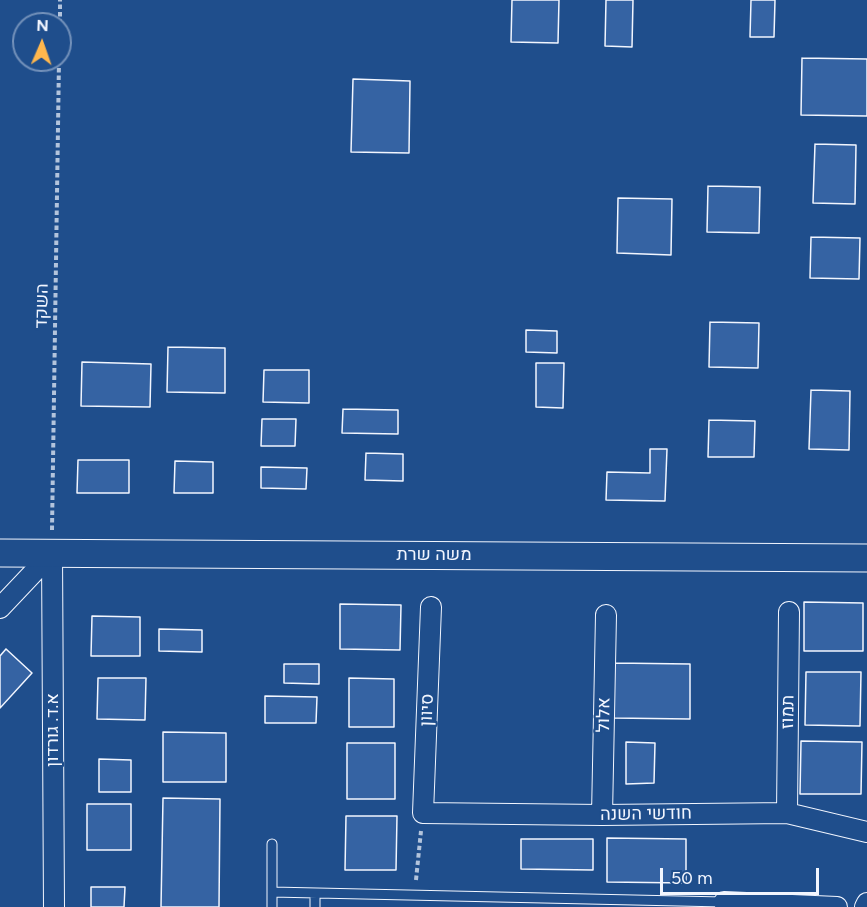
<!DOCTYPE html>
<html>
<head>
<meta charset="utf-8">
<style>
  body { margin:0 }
  #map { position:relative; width:867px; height:907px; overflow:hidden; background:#1f4e8c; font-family:Figtree,sans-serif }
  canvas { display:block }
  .north { position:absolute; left:12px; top:12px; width:60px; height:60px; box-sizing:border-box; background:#1f4e8c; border:2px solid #7391ba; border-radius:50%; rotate:2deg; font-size:16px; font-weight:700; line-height:24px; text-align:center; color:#f2f6ff }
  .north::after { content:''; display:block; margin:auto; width:21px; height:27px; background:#ffb74d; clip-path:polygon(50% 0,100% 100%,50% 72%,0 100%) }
  .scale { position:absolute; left:660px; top:868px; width:159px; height:27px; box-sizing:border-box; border:3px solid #f2f6ff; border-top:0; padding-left:8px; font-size:18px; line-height:21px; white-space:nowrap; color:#f2f6ff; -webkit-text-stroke:4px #1f4e8c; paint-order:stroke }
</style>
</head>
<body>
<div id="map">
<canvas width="867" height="907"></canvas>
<div class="north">N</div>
<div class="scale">50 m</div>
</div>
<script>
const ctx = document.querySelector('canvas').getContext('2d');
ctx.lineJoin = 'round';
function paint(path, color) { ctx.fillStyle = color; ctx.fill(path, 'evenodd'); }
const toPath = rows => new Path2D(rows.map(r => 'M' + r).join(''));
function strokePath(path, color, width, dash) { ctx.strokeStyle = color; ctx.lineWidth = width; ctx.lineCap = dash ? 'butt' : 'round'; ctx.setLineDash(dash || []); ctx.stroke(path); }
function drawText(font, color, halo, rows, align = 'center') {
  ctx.font = font + ' Figtree,Heebo,sans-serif'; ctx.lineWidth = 4.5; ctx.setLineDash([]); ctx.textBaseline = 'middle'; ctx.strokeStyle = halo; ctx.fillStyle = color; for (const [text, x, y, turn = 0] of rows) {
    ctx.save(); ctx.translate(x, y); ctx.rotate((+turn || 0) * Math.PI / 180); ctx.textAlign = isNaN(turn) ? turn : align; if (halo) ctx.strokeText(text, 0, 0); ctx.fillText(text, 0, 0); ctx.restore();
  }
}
const building = toPath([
  [512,0,559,0,558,43,511,42,512,0],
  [606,0,633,0,632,47,605,46,606,0],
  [751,0,775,0,774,37,750,37,751,0],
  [802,58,867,59,867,116,801,115,802,58],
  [353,79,410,81,409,153,351,152,353,79],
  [815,144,856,145,855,204,813,203,815,144],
  [708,186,760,187,759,233,707,232,708,186],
  [618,198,672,199,671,255,617,253,618,198],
  [811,237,860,238,859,279,810,278,811,237],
  [710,322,759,323,758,368,709,367,710,322],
  [526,330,557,331,557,353,526,352,526,330],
  [168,347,225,348,225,393,167,392,168,347],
  [82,362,151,364,150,407,81,406,82,362],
  [536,363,564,363,563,408,536,407,536,363],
  [264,370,309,370,309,403,263,402,264,370],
  [811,390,850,391,849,450,809,449,811,390],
  [343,409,398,410,398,434,342,433,343,409],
  [262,419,296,419,295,446,261,446,262,419],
  [709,420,755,421,754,457,708,457,709,420],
  [650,449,667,449,665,501,606,500,607,472,650,473,650,449],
  [366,453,403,454,403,481,365,480,366,453],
  [78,460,129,460,129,493,77,493,78,460],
  [175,461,213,462,213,493,174,493,175,461],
  [261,467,307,468,306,489,261,488,261,467],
  [804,602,863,603,863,651,804,651,804,602],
  [340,604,401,605,400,650,340,649,340,604],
  [92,616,140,617,140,656,91,656,92,616],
  [159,629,202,630,202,652,159,651,159,629],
  [6,649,32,673,0,708,0,656,6,649],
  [614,663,690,664,690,719,613,718,614,663],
  [284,664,319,664,319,684,284,683,284,664],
  [806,672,861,672,860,726,805,725,806,672],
  [98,678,146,678,145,720,97,719,98,678],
  [349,678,394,679,394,727,349,727,349,678],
  [265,696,317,697,316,723,265,723,265,696],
  [163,732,226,733,226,782,163,782,163,732],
  [801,741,862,742,861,794,800,794,801,741],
  [626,742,655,743,654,783,626,784,626,742],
  [347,743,395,743,395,799,347,799,347,743],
  [99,759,131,760,131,792,99,792,99,759],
  [163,798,220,799,219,907,161,907,163,798],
  [87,804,131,804,131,850,87,850,87,804],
  [346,816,397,816,396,870,345,870,346,816],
  [607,838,686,839,686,883,607,882,607,838],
  [521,839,593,839,593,870,521,869,521,839],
  [91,887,125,887,124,907,91,907,91,887]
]);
paint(building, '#3563a3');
strokePath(building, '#f2f6ff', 1.5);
const lane = toPath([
  [272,844,272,907],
  [272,892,724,902],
  [315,893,315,907]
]);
const street = toPath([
  [52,553,54,907],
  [431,607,423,813,602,815,787,813,867,832],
  [0,608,52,553],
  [787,813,789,612],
  [602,815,606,615],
  [724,902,837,907],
  [865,907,867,903]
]);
const secondary = toPath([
  [0,553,867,558]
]);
strokePath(lane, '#f2f6ff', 11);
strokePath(street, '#f2f6ff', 22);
strokePath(secondary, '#f2f6ff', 29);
strokePath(toPath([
  [60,24,60,0],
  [52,530,59,60],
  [416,880,421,831]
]), '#b3c4dc', 4, [4.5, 3]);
strokePath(lane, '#1f4e8c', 9);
strokePath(street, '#1f4e8c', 20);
strokePath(secondary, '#1f4e8c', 27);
drawText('18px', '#f2f6ff', '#1f4e8c', [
  ["השקד",42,306,-89],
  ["משה שרת",434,555],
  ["סיוון",427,710,-88],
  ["תמוז",788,712,-89],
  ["אלול",604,715,-89],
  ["א.ד. גורדון",53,730,-90],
  ["חודשי השנה",646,814,-1]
]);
</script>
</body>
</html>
